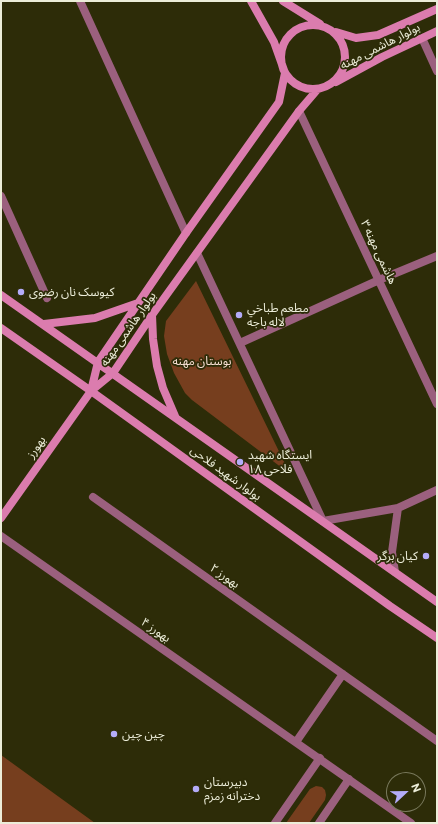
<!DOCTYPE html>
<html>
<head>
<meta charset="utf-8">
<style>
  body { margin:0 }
  #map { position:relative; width:438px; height:824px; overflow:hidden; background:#2d2c08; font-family:Commissioner,sans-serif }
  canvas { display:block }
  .frame { position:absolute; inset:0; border:2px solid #ecedd9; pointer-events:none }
  .north { position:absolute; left:386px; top:772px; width:40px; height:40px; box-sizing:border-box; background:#2d2c08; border:1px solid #79795c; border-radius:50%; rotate:68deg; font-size:11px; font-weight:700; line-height:16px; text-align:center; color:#ecedd9 }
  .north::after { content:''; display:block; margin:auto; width:14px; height:18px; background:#b4acf9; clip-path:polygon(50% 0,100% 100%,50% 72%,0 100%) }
</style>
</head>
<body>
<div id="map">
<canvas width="438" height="824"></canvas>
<div class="frame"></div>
<div class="north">N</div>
</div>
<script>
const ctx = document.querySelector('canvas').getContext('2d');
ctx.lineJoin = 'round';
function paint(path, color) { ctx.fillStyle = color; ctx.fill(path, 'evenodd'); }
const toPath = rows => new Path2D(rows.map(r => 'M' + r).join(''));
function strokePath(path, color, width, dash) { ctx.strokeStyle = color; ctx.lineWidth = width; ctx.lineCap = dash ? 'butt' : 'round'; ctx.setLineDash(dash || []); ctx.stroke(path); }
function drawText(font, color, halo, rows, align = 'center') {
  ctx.font = font + ' Commissioner,"Noto Sans Arabic",sans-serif'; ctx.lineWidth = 3.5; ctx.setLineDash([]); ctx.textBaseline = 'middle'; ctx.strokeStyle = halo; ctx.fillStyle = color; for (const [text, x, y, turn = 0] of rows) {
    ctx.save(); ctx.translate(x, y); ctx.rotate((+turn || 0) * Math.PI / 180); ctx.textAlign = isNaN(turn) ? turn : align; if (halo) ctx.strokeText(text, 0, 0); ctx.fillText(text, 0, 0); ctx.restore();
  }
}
paint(toPath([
  [196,281,290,474,192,400,185,393,174,373,167,354,164,336,166,321],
  [1,755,95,823,1,823],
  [316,786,322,787,325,790,326,795,325,800,309,823,286,823,310,789]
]), '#763e1e');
strokePath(toPath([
  [80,1,186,233],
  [422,38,437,71],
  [299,111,437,404],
  [1,196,47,298],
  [197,253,323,521,398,508,437,490],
  [240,343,379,280,437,256],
  [93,497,437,741],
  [1,536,411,823],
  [395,572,392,552,398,508],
  [296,742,343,674],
  [275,823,320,758],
  [319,823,349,779]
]), '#9b607e', 8);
strokePath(toPath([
  [283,1,320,24],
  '281 57a32 32 0 1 1 64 0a32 32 0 1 1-64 0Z',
  [336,32,356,38,378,35,437,9],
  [336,82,382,57,437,31],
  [1,295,437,602],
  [152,315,153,339,157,366,163,388,175,416],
  [44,324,95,318,138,303],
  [1,328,91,391,390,606,437,638],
  [91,391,98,362,186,233,279,102,285,73,274,42,251,1],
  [1,518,91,391,113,373,152,315,299,111,317,90]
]), '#db7cae', 8);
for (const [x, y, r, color] of [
  [21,292,4,"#b4acf9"],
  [239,315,4,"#b4acf9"],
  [240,462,4,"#b4acf9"],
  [426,556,4,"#b4acf9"],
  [114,734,4,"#b4acf9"],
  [196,789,4,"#b4acf9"]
]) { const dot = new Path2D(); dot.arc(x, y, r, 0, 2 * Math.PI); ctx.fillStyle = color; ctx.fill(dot); strokePath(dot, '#2d2c08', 1.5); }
drawText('12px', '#ecedd9', '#2d2c08', [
  ["بولوار هاشمی مهنه",380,46,-27],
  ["هاشمی مهنه ۳",379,252,65],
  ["بولوار هاشمی مهنه",128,329,-55],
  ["بهورز",36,447,-55],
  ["بولوار شهید فلاحی",226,473,36],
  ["بهورز ۲",225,576,35],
  ["بهورز ۴",156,630,35]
]);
drawText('12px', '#ecedd9', '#2d2c08', [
  ["کیوسک نان رضوی",29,292],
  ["مطعم طباخي",247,308],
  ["لاله باجه",247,322],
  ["ایستگاه شهید",248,455],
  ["فلاحی ۱۸",248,469],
  ["کیان برگر",418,556,"right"],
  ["چین چین",122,734],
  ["دبیرستان",204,782],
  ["دخترانه زمزم",204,796]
], 'left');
drawText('12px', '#f7ded2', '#2d2c08', [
  ["بوستان مهنه",202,361]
]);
</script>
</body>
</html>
